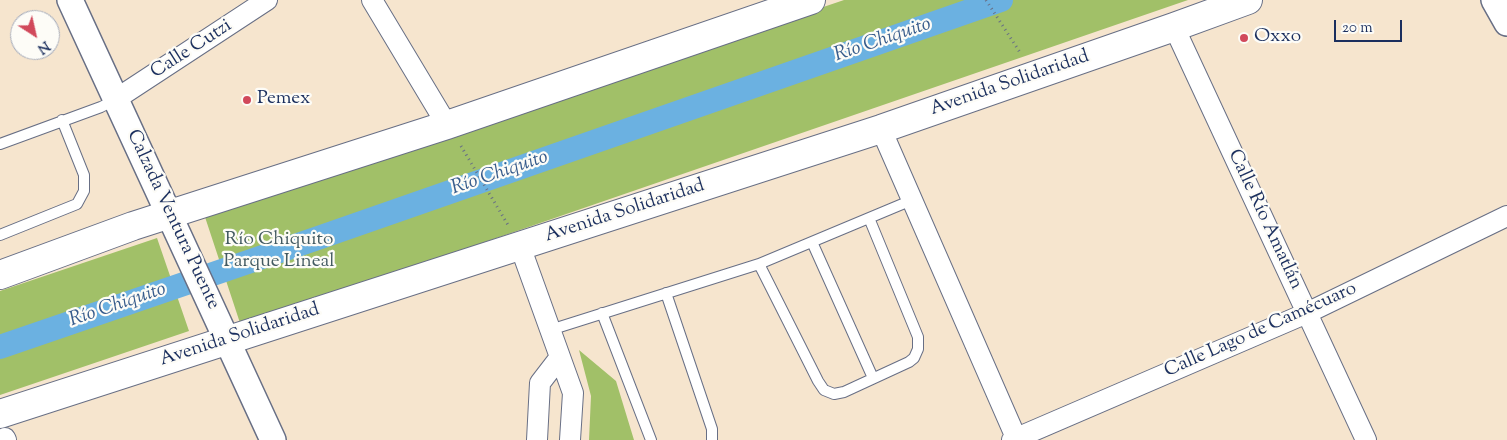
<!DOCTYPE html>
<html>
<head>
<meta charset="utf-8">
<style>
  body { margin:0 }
  #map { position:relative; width:1507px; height:440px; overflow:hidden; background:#f6e5ce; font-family:"Sorts Mill Goudy",serif }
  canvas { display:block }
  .north { position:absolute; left:10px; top:10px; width:50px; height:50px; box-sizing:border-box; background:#fdfcf7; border:1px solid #a3aaba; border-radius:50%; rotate:145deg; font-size:14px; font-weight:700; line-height:20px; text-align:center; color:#1b2f5e }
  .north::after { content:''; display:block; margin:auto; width:18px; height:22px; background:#d1495b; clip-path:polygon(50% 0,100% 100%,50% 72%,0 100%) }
  .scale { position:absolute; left:1334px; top:20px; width:68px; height:22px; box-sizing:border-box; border:2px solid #1b2f5e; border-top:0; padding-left:6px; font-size:15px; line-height:18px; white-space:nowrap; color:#1b2f5e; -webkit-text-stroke:4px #fdfcf7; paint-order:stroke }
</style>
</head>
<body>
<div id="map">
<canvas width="1507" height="440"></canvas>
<div class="north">N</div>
<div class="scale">20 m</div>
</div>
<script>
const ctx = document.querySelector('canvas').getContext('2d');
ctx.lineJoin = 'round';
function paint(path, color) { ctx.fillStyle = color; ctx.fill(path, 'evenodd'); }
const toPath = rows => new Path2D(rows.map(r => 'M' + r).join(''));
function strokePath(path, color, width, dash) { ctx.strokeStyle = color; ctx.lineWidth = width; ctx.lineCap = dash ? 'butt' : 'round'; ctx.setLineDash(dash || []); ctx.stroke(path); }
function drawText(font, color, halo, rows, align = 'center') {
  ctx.font = font + ' "Sorts Mill Goudy",serif'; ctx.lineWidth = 4.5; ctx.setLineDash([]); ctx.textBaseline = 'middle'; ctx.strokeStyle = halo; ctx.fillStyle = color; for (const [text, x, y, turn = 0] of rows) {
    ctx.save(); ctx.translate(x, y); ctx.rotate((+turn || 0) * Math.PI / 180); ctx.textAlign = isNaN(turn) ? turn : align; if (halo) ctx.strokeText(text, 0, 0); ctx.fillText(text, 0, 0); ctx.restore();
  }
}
paint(toPath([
  [844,0,1188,0,241,326,205,217],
  [157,238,189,331,0,395,0,291],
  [579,350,616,381,634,440,589,440,591,396]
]), '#a1c068');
strokePath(toPath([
  [0,347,318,238,1001,0]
]), '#6bb1e1', 24);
const service = toPath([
  [0,144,101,107,115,100],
  [869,218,918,337,918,349,914,358,909,362,844,392,834,394,824,390,818,381,759,264,912,200],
  [0,235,77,204,84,191,84,175,62,120],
  [812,242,873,378],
  [666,293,712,429,712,440],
  [602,313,651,440],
  [550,330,759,264]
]);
const minor = toPath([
  [372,0,447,125],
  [1174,27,1366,440],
  [116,99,267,0],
  [881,129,1017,440],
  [520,246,573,393,570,440],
  [5,438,6,440],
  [537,440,540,383,560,357],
  [1012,440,1307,313,1507,216]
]);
const tertiary = toPath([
  [70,0,273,440],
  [1494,0,1507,23]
]);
const secondary = toPath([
  [0,275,133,226,447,125,811,0],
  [0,414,881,129,1174,27,1248,0]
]);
strokePath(service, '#686f85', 12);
strokePath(minor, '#686f85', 22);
strokePath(tertiary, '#686f85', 28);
strokePath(secondary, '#686f85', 30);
strokePath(toPath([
  [986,0,1021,54],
  [461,146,508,225]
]), '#686f85', 3, [1, 4]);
strokePath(service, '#fff', 10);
strokePath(minor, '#fff', 20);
strokePath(tertiary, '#fff', 25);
strokePath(secondary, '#fff', 28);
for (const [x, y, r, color] of [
  [1244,38,5,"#d1495b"],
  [247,100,5,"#d1495b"]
]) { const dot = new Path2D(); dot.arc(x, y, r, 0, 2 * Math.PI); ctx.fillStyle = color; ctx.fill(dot); strokePath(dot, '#fdfcf7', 2); }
drawText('19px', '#1b2f5e', '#fdfcf7', [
  ["Oxxo",1254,38],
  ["Pemex",257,100]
], 'left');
drawText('19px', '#1b2f5e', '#fdfcf7', [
  ["Calle Cutzi",192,50,-33],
  ["Avenida Solidaridad",1010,84,-19],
  ["Avenida Solidaridad",625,212,-18],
  ["Calzada Ventura Puente",172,220,65],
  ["Calle Río Amatlán",1264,220,65],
  ["Calle Lago de Camécuaro",1261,331,-24],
  ["Avenida Solidaridad",240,336,-18]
]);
drawText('19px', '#435a61', '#fdfcf7', [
  ["Río Chiquito",279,241],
  ["Parque Lineal",279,263]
]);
drawText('italic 20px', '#375c8c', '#fdfcf7', [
  ["Río Chiquito",883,41,-19],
  ["Río Chiquito",500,174,-19],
  ["Río Chiquito",118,306,-19]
]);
</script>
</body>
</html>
